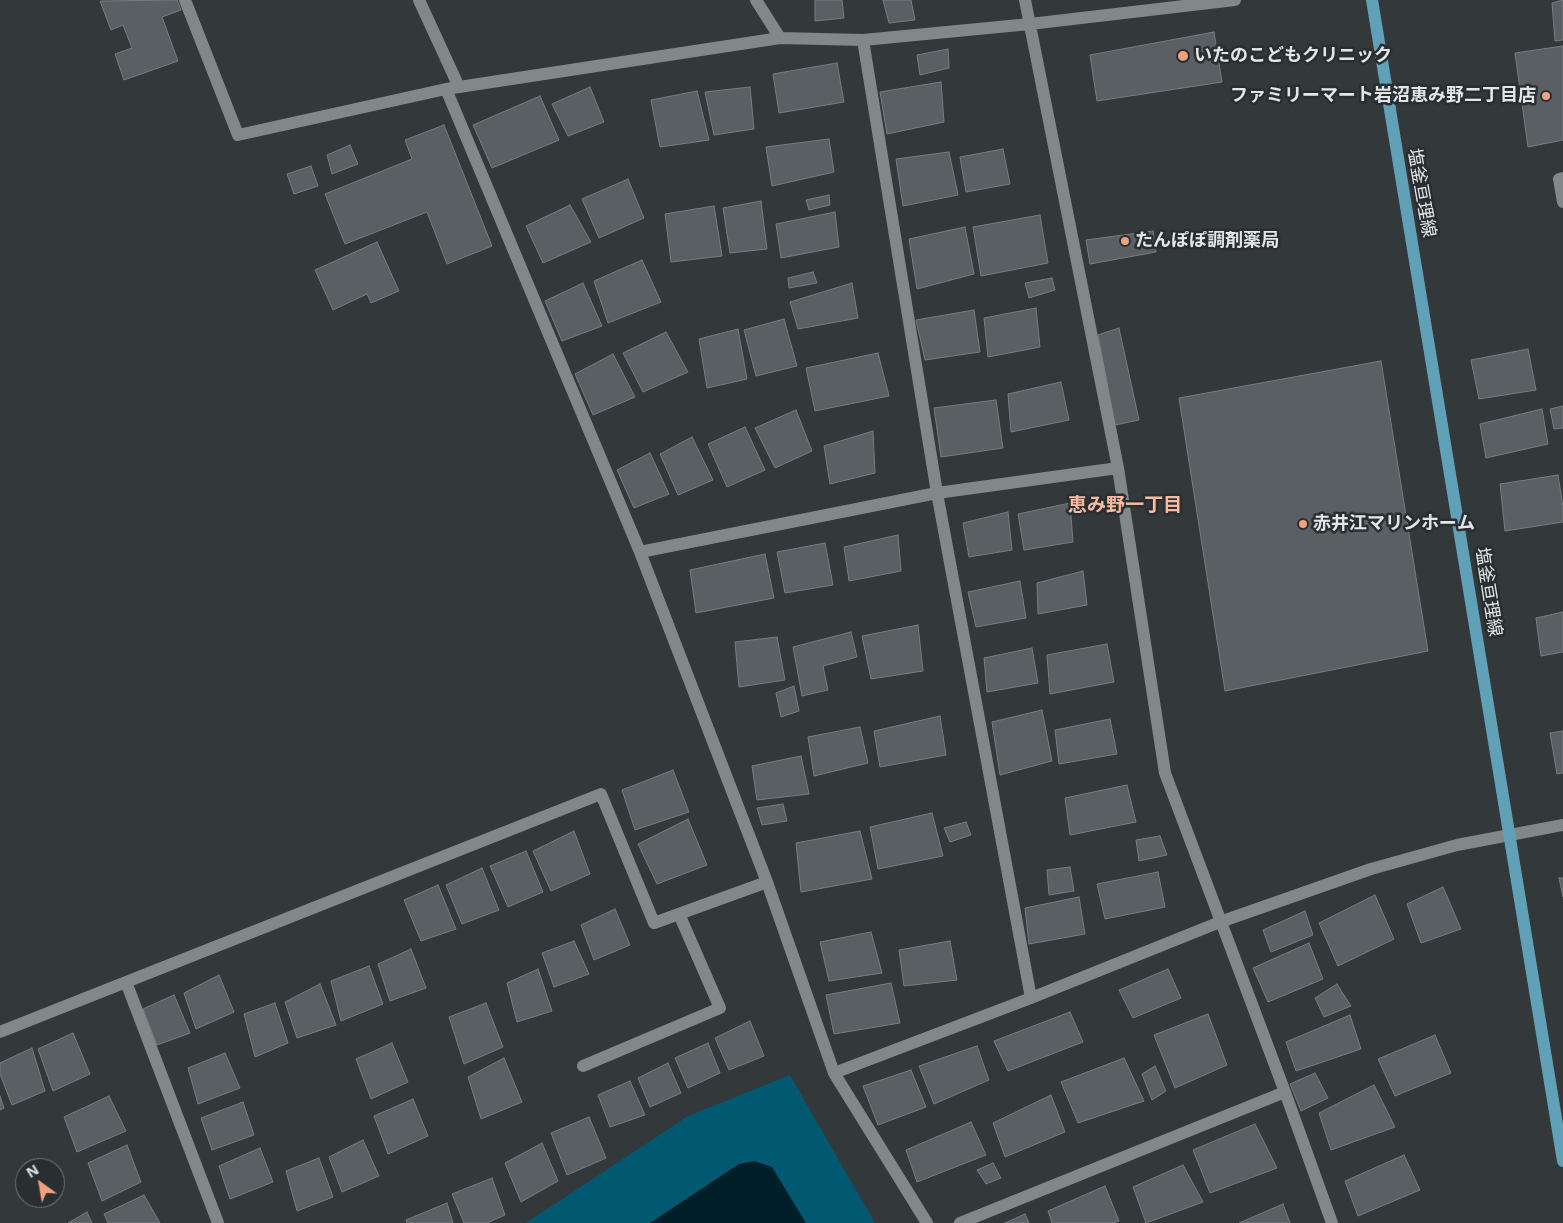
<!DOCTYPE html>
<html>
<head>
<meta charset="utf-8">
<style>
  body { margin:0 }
  #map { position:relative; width:1563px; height:1223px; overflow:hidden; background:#33383a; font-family:"Open Sans",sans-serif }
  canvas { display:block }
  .north { position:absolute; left:15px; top:1158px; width:50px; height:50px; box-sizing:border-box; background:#292e30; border:1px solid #73787a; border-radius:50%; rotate:328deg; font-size:14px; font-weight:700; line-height:20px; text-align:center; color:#e3e6e8 }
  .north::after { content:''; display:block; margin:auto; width:18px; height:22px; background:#f1a17d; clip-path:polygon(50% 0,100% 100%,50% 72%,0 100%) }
</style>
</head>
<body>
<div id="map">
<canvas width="1563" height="1223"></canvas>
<div class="north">N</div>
</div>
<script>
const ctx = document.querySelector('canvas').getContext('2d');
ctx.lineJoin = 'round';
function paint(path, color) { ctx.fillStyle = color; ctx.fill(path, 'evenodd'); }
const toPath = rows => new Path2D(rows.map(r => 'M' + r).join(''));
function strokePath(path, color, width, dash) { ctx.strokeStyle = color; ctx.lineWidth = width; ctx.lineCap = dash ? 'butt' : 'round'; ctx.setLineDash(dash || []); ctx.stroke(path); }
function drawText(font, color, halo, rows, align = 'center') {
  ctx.font = font + ' "Open Sans","Noto Sans JP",sans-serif'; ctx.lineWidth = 5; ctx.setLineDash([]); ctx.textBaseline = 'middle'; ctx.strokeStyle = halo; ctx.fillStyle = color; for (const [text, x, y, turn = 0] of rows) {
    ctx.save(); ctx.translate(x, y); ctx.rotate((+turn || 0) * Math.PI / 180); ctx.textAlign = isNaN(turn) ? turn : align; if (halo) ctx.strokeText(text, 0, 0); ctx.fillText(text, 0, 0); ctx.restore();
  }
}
paint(toPath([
  [790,1075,875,1223,526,1223,688,1116]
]), '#005871');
paint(toPath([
  [754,1161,772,1167,806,1223,650,1223,739,1164]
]), '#011f29');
const building = toPath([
  [177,0,181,10,162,17,178,61,124,80,115,54,132,48,123,25,111,30,100,1,177,0],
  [815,0,842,0,844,18,815,21,815,0],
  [883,0,911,0,915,20,889,23,883,0],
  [1563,0,1563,40,1555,41,1552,3,1563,0],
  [1214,32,1222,82,1097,101,1090,55,1214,32],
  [1563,46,1563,140,1528,147,1515,53,1563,46],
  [948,49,949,68,920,75,917,55,948,49],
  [837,63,844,102,779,113,773,74,837,63],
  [941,82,944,122,887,134,880,92,941,82],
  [590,87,604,122,568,136,552,104,590,87],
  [750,87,754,129,714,135,705,92,750,87],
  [697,91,709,140,660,147,651,100,697,91],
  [540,96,559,140,492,168,473,125,540,96],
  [444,125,492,246,447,264,427,212,345,244,325,194,412,159,405,140,444,125],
  [829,139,834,172,772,186,766,147,829,139],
  [350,145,358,164,332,174,327,155,350,145],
  [1003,149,1010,184,966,192,960,157,1003,149],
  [949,152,958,195,903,206,896,159,949,152],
  [311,166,318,186,294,194,287,174,311,166],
  [628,179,644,218,599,238,582,199,628,179],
  [829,195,830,205,809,210,806,200,829,195],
  [761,201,767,249,730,253,723,208,761,201],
  [570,205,591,242,543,263,526,226,570,205],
  [714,206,722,256,671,262,665,214,714,206],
  [835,212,839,247,781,258,776,224,835,212],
  [1040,215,1048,263,981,276,973,227,1040,215],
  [965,227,974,274,917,289,909,239,965,227],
  [1153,231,1156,252,1090,264,1086,240,1153,231],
  [377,242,399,291,371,303,367,294,333,310,315,270,377,242],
  [642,260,661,302,608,323,594,281,642,260],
  [813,272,817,283,789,288,788,278,813,272],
  [1052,278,1055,290,1029,298,1025,283,1052,278],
  [583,283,602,326,562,341,545,301,583,283],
  [852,283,858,318,798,329,790,302,852,283],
  [1036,308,1040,347,988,357,984,318,1036,308],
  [974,310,980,352,925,360,916,320,974,310],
  [784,319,797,366,756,376,744,330,784,319],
  [1119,328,1139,420,1115,425,1098,335,1119,328],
  [738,329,747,379,707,388,699,339,738,329],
  [666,332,688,372,643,392,623,353,666,332],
  [1528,349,1536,390,1479,399,1471,360,1528,349],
  [878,353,889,396,815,411,806,368,878,353],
  [613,354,635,397,593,415,575,374,613,354],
  [1381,361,1428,651,1225,691,1179,398,1381,361],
  [1061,382,1069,420,1011,432,1008,394,1061,382],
  [996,400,1003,448,941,457,934,408,996,400],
  [1563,406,1563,428,1554,429,1550,409,1563,406],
  [1542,409,1548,444,1486,458,1480,424,1542,409],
  [796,410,812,451,775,468,755,428,796,410],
  [745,427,765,470,727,487,708,444,745,427],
  [873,431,875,473,830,484,824,446,873,431],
  [692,437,713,480,678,495,660,454,692,437],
  [650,453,669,494,634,508,617,470,650,453],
  [1558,475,1563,507,1563,522,1505,531,1500,484,1558,475],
  [1070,503,1073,542,1024,550,1018,514,1070,503],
  [1008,512,1012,550,969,557,963,523,1008,512],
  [898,535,901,571,849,581,844,547,898,535],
  [825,543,833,585,785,593,777,552,825,543],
  [765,554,774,598,696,613,690,570,765,554],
  [1083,571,1087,605,1038,614,1037,583,1083,571],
  [1020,581,1026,618,976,627,968,592,1020,581],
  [1563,612,1563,652,1541,656,1536,618,1563,612],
  [918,625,923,671,871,679,862,636,918,625],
  [851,632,857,657,823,666,828,690,802,696,793,647,851,632],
  [777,637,785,680,739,687,735,642,777,637],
  [1107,644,1114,682,1050,694,1047,655,1107,644],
  [1032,648,1038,683,987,692,984,658,1032,648],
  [794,686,799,711,781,717,776,693,794,686],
  [1042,710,1052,761,1000,775,992,722,1042,710],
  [940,716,946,755,880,767,874,731,940,716],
  [1110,719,1117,754,1059,764,1055,730,1110,719],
  [860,727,868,763,814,776,808,737,860,727],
  [1563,731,1563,773,1557,774,1550,733,1563,731],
  [801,756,809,794,757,800,752,766,801,756],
  [673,770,689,812,635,830,622,790,673,770],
  [1127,785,1136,822,1070,835,1065,798,1127,785],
  [783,804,787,821,762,825,757,808,783,804],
  [932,813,943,856,878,869,870,827,932,813],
  [688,819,707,865,657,884,638,844,688,819],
  [966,822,971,835,950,842,944,828,966,822],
  [574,831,590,874,551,891,533,851,574,831],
  [860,831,872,879,801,892,796,843,860,831],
  [1160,836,1167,855,1139,861,1136,840,1160,836],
  [526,851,543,892,508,907,490,866,526,851],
  [1070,867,1074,891,1049,895,1047,870,1070,867],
  [482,868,499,910,462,924,446,885,482,868],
  [1158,872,1165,907,1105,919,1097,884,1158,872],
  [1559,878,1563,878,1563,897,1559,878],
  [438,885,456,929,421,941,404,900,438,885],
  [1443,887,1461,929,1421,943,1407,904,1443,887],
  [1375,895,1394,939,1338,966,1319,923,1375,895],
  [1079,897,1085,934,1029,944,1025,908,1079,897],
  [615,909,630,945,594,960,581,925,615,909],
  [1305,911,1313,935,1271,952,1263,930,1305,911],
  [871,932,882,973,829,981,820,942,871,932],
  [574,941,589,974,554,987,542,953,574,941],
  [950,941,957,980,904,986,899,950,950,941],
  [1309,943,1323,979,1268,1002,1253,968,1309,943],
  [411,949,426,988,390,1001,378,964,411,949],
  [369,966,383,1004,341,1021,331,981,369,966],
  [538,969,552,1011,517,1022,507,983,538,969],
  [1168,969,1181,998,1133,1018,1119,990,1168,969],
  [219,975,234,1012,196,1029,184,993,219,975],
  [891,983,900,1023,834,1034,826,995,891,983],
  [320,984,336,1025,297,1038,285,1002,320,984],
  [1337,984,1351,1006,1324,1017,1315,998,1337,984],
  [174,995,190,1033,157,1045,143,1009,174,995],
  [275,1003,288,1043,255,1057,244,1014,275,1003],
  [486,1003,503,1047,464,1064,449,1017,486,1003],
  [1070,1012,1083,1042,1008,1071,994,1041,1070,1012],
  [1208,1014,1227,1065,1175,1088,1154,1035,1208,1014],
  [1350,1015,1361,1049,1296,1071,1286,1042,1350,1015],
  [750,1021,764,1056,729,1070,715,1038,750,1021],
  [73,1033,90,1074,53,1091,38,1049,73,1033],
  [1435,1035,1451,1073,1395,1096,1378,1059,1435,1035],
  [392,1043,408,1082,371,1099,356,1059,392,1043],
  [708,1043,720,1073,688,1088,675,1058,708,1043],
  [977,1046,989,1080,934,1104,919,1066,977,1046],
  [32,1048,45,1091,12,1105,0,1074,0,1063,32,1048],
  [225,1053,240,1088,198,1104,188,1068,225,1053],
  [504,1058,522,1102,481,1119,468,1077,504,1058],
  [1124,1058,1144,1101,1078,1123,1061,1082,1124,1058],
  [668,1063,681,1093,650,1107,638,1078,668,1063],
  [1155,1066,1166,1091,1152,1100,1142,1074,1155,1066],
  [911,1070,926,1107,878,1125,863,1086,911,1070],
  [1315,1073,1328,1098,1301,1111,1290,1084,1315,1073],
  [630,1081,645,1115,610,1127,598,1095,630,1081],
  [1374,1085,1395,1127,1331,1150,1319,1113,1374,1085],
  [1051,1095,1065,1132,1005,1157,993,1123,1051,1095],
  [0,1096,4,1108,0,1110,0,1096],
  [109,1096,126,1131,77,1152,64,1117,109,1096],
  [413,1099,428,1136,388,1154,374,1116,413,1099],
  [243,1102,254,1135,212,1150,201,1118,243,1102],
  [589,1117,606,1158,567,1175,551,1133,589,1117],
  [971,1122,986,1155,917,1182,906,1150,971,1122],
  [1255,1124,1277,1168,1210,1193,1193,1150,1255,1124],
  [363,1140,379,1176,342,1192,329,1157,363,1140],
  [542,1143,558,1181,521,1202,505,1163,542,1143],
  [127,1145,141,1182,102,1201,88,1163,127,1145],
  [260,1148,273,1182,230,1199,219,1166,260,1148],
  [1404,1155,1420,1190,1358,1216,1345,1181,1404,1155],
  [319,1158,333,1197,297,1211,286,1171,319,1158],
  [993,1163,1001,1178,986,1184,977,1170,993,1163],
  [1183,1165,1203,1202,1146,1223,1133,1187,1183,1165],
  [492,1178,505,1215,487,1223,464,1223,452,1194,492,1178],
  [1105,1186,1119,1221,1113,1223,1052,1223,1048,1211,1105,1186],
  [144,1195,160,1223,108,1223,104,1214,144,1195],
  [447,1203,453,1223,407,1223,406,1220,447,1203],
  [1283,1204,1290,1223,1239,1223,1283,1204],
  [87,1212,92,1223,68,1223,87,1212],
  [1025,1214,1029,1223,1005,1223,1025,1214]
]);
paint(building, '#595f62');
strokePath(building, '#777d80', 1);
strokePath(toPath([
  [419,0,459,87]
]), '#81888a', 12);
strokePath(toPath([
  [185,0,238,135,446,89,780,38,863,40,1030,24,1235,0],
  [756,0,780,38],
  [1025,0,1118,468,1165,773,1285,1092,1332,1223],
  [863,40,937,493,1031,998],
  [446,89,640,552,767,882,834,1073,927,1223],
  [1563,178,1559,179,1563,202],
  [640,552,937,493,1118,468],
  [126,982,218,1223],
  [0,1032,601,794,654,923,767,882],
  [583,1066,720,1008,679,914],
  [834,1073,1031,998,1220,922,1371,869,1457,845,1563,825],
  [960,1223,1285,1092]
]), '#81888a', 12);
strokePath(toPath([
  [1372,0,1563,1161]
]), '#61a1b7', 12);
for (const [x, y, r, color] of [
  [1183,56,6,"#f1a17d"],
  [1546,96,5,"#f1a17d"],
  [1125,241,5,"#f1a17d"],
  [1303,524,5,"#f1a17d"]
]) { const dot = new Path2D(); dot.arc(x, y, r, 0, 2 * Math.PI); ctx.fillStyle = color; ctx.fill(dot); strokePath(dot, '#292e30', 2); }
drawText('bold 18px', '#e3e6e8', '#292e30', [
  ["いたのこどもクリニック",1194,56],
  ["ファミリーマート岩沼恵み野二丁目店",1536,96,"right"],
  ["たんぽぽ調剤薬局",1135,241],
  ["赤井江マリンホーム",1313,524]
], 'left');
drawText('18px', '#e3e6e8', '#292e30', [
  ["塩釜亘理線",1421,193,80],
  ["塩釜亘理線",1488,592,81]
]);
drawText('bold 19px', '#f8bba0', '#292e30', [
  ["恵み野一丁目",1125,506]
]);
</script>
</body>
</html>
